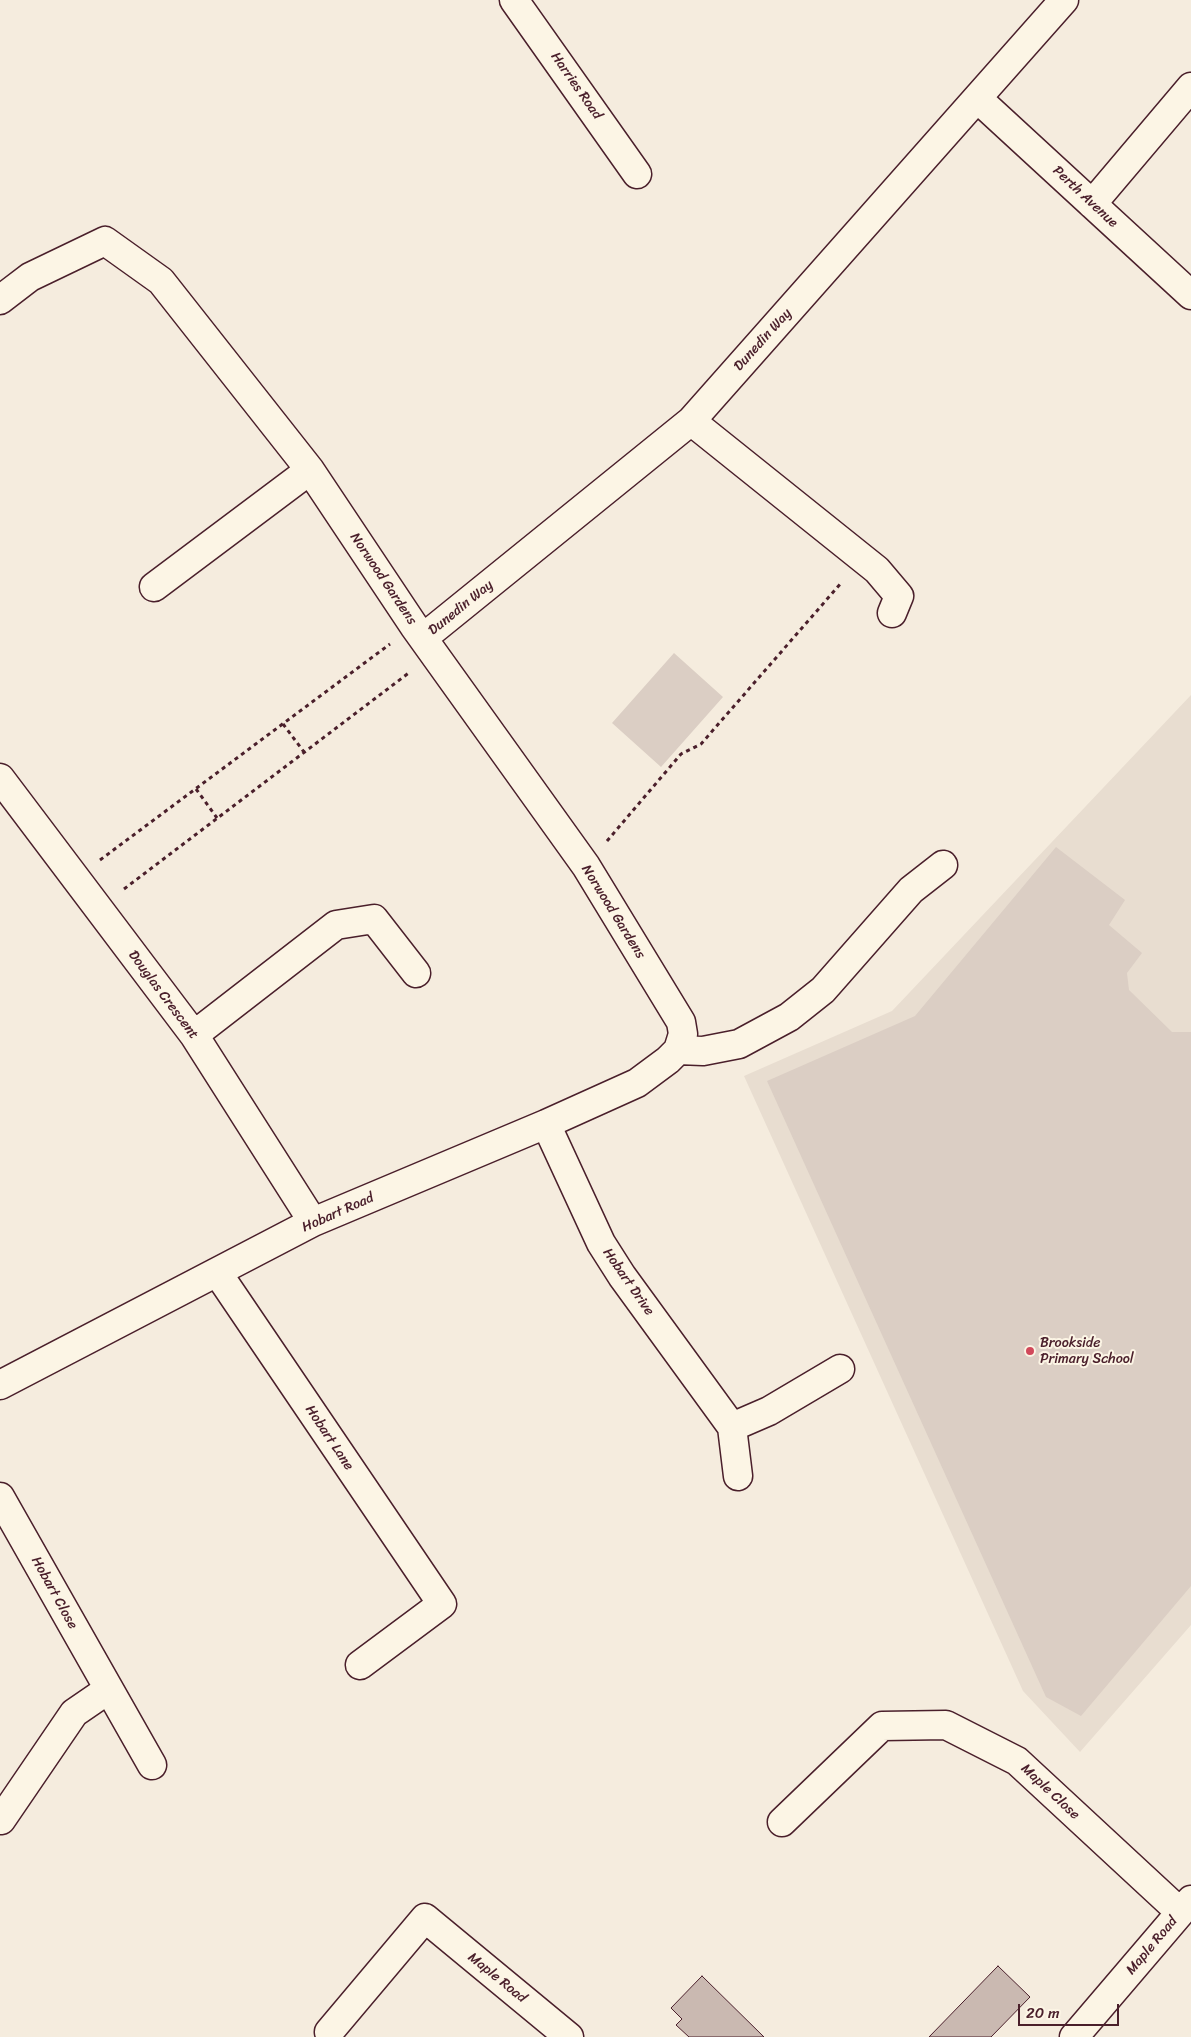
<!DOCTYPE html>
<html>
<head>
<meta charset="utf-8">
<style>
  body { margin:0 }
  #map { position:relative; width:1191px; height:2037px; overflow:hidden; background:#f5ecde; font-family:Sriracha,sans-serif }
  canvas { display:block }
  .scale { position:absolute; left:1018px; top:2004px; width:101px; height:22px; box-sizing:border-box; border:2px solid #4a1f2b; border-top:0; padding-left:6px; font-size:15px; line-height:18px; white-space:nowrap; color:#4a1f2b; -webkit-text-stroke:4px #fcf5e5; paint-order:stroke }
</style>
</head>
<body>
<div id="map">
<canvas width="1191" height="2037"></canvas>
<div class="scale">20 m</div>
</div>
<script>
const ctx = document.querySelector('canvas').getContext('2d');
ctx.lineJoin = 'round';
function paint(path, color) { ctx.fillStyle = color; ctx.fill(path, 'evenodd'); }
const toPath = rows => new Path2D(rows.map(r => 'M' + r).join(''));
function strokePath(path, color, width, dash) { ctx.strokeStyle = color; ctx.lineWidth = width; ctx.lineCap = dash ? 'butt' : 'round'; ctx.setLineDash(dash || []); ctx.stroke(path); }
function drawText(font, color, halo, rows, align = 'center') {
  ctx.font = font + ' Sriracha,sans-serif'; ctx.lineWidth = 4; ctx.setLineDash([]); ctx.textBaseline = 'middle'; ctx.strokeStyle = halo; ctx.fillStyle = color; for (const [text, x, y, turn = 0] of rows) {
    ctx.save(); ctx.translate(x, y); ctx.rotate((+turn || 0) * Math.PI / 180); ctx.textAlign = isNaN(turn) ? turn : align; if (halo) ctx.strokeText(text, 0, 0); ctx.fillText(text, 0, 0); ctx.restore();
  }
}
paint(toPath([
  [1191,695,1191,1625,1080,1752,1023,1691,744,1076,892,1011]
]), '#e8ddd0');
paint(toPath([
  [674,653,723,697,661,767,612,723],
  [1056,847,1125,900,1109,925,1142,953,1127,973,1129,990,1172,1032,1191,1032,1191,1586,1081,1716,1046,1697,767,1081,915,1016]
]), '#dbcec4');
const building = toPath([
  [998,1966,1030,1997,991,2037,929,2037,998,1966],
  [702,1976,764,2037,689,2037,676,2025,682,2019,671,2008,702,1976]
]);
paint(building, '#cab9b1');
strokePath(building, '#4a1f2b', 1);
const minor = toPath([
  [514,0,637,174],
  [978,99,1191,295],
  [1092,204,1191,87],
  [0,300,30,277,105,241,161,281,310,470,414,626,586,866,681,1022,683,1034,678,1050,668,1060,637,1083,546,1124,313,1222,0,1385],
  [691,421,877,570,899,596,892,613],
  [154,587,310,470],
  [423,638,691,421,1064,0],
  [0,778,194,1035,313,1222],
  [194,1035,336,925,374,919,416,973],
  [678,1050,703,1051,739,1044,789,1017,823,990,911,890,943,865],
  [546,1124,601,1243,622,1276,732,1427,738,1476],
  [217,1272,442,1604,360,1665],
  [732,1427,769,1411,840,1369],
  [0,1497,152,1765],
  [1,1820,74,1713,109,1689],
  [782,1822,882,1726,946,1725,1017,1761,1180,1912],
  [329,2032,425,1918,569,2037],
  [1074,2037,1191,1900]
]);
strokePath(minor, '#4a1f2b', 31);
strokePath(toPath([
  [283,724,304,752],
  [196,789,217,818],
  [607,841,681,754,701,744,842,582],
  [100,860,390,644],
  [124,889,410,672]
]), '#4a1f2b', 3, [4, 4]);
strokePath(minor, '#fcf5e5', 28);
for (const [x, y, r, color] of [
  [1030,1351,5,"#d1495b"]
]) { const dot = new Path2D(); dot.arc(x, y, r, 0, 2 * Math.PI); ctx.fillStyle = color; ctx.fill(dot); strokePath(dot, '#fcf5e5', 2); }
drawText('14px', '#4a1f2b', '#fcf5e5', [
  ["Harries Road",576,86,55],
  ["Perth Avenue",1085,197,43],
  ["Dunedin Way",763,340,-48],
  ["Norwood Gardens",383,579,56],
  ["Dunedin Way",461,608,-39],
  ["Norwood Gardens",613,912,58],
  ["Douglas Crescent",163,995,53],
  ["Hobart Road",338,1213,-24],
  ["Hobart Drive",628,1282,55],
  ["Hobart Lane",329,1438,56],
  ["Hobart Close",54,1593,61],
  ["Maple Close",1050,1792,43],
  ["Maple Road",1152,1946,-50],
  ["Maple Road",497,1978,39]
]);
drawText('14px', '#4a1f2b', '#fcf5e5', [
  ["Brookside",1040,1343],
  ["Primary School",1040,1359]
], 'left');
</script>
</body>
</html>
